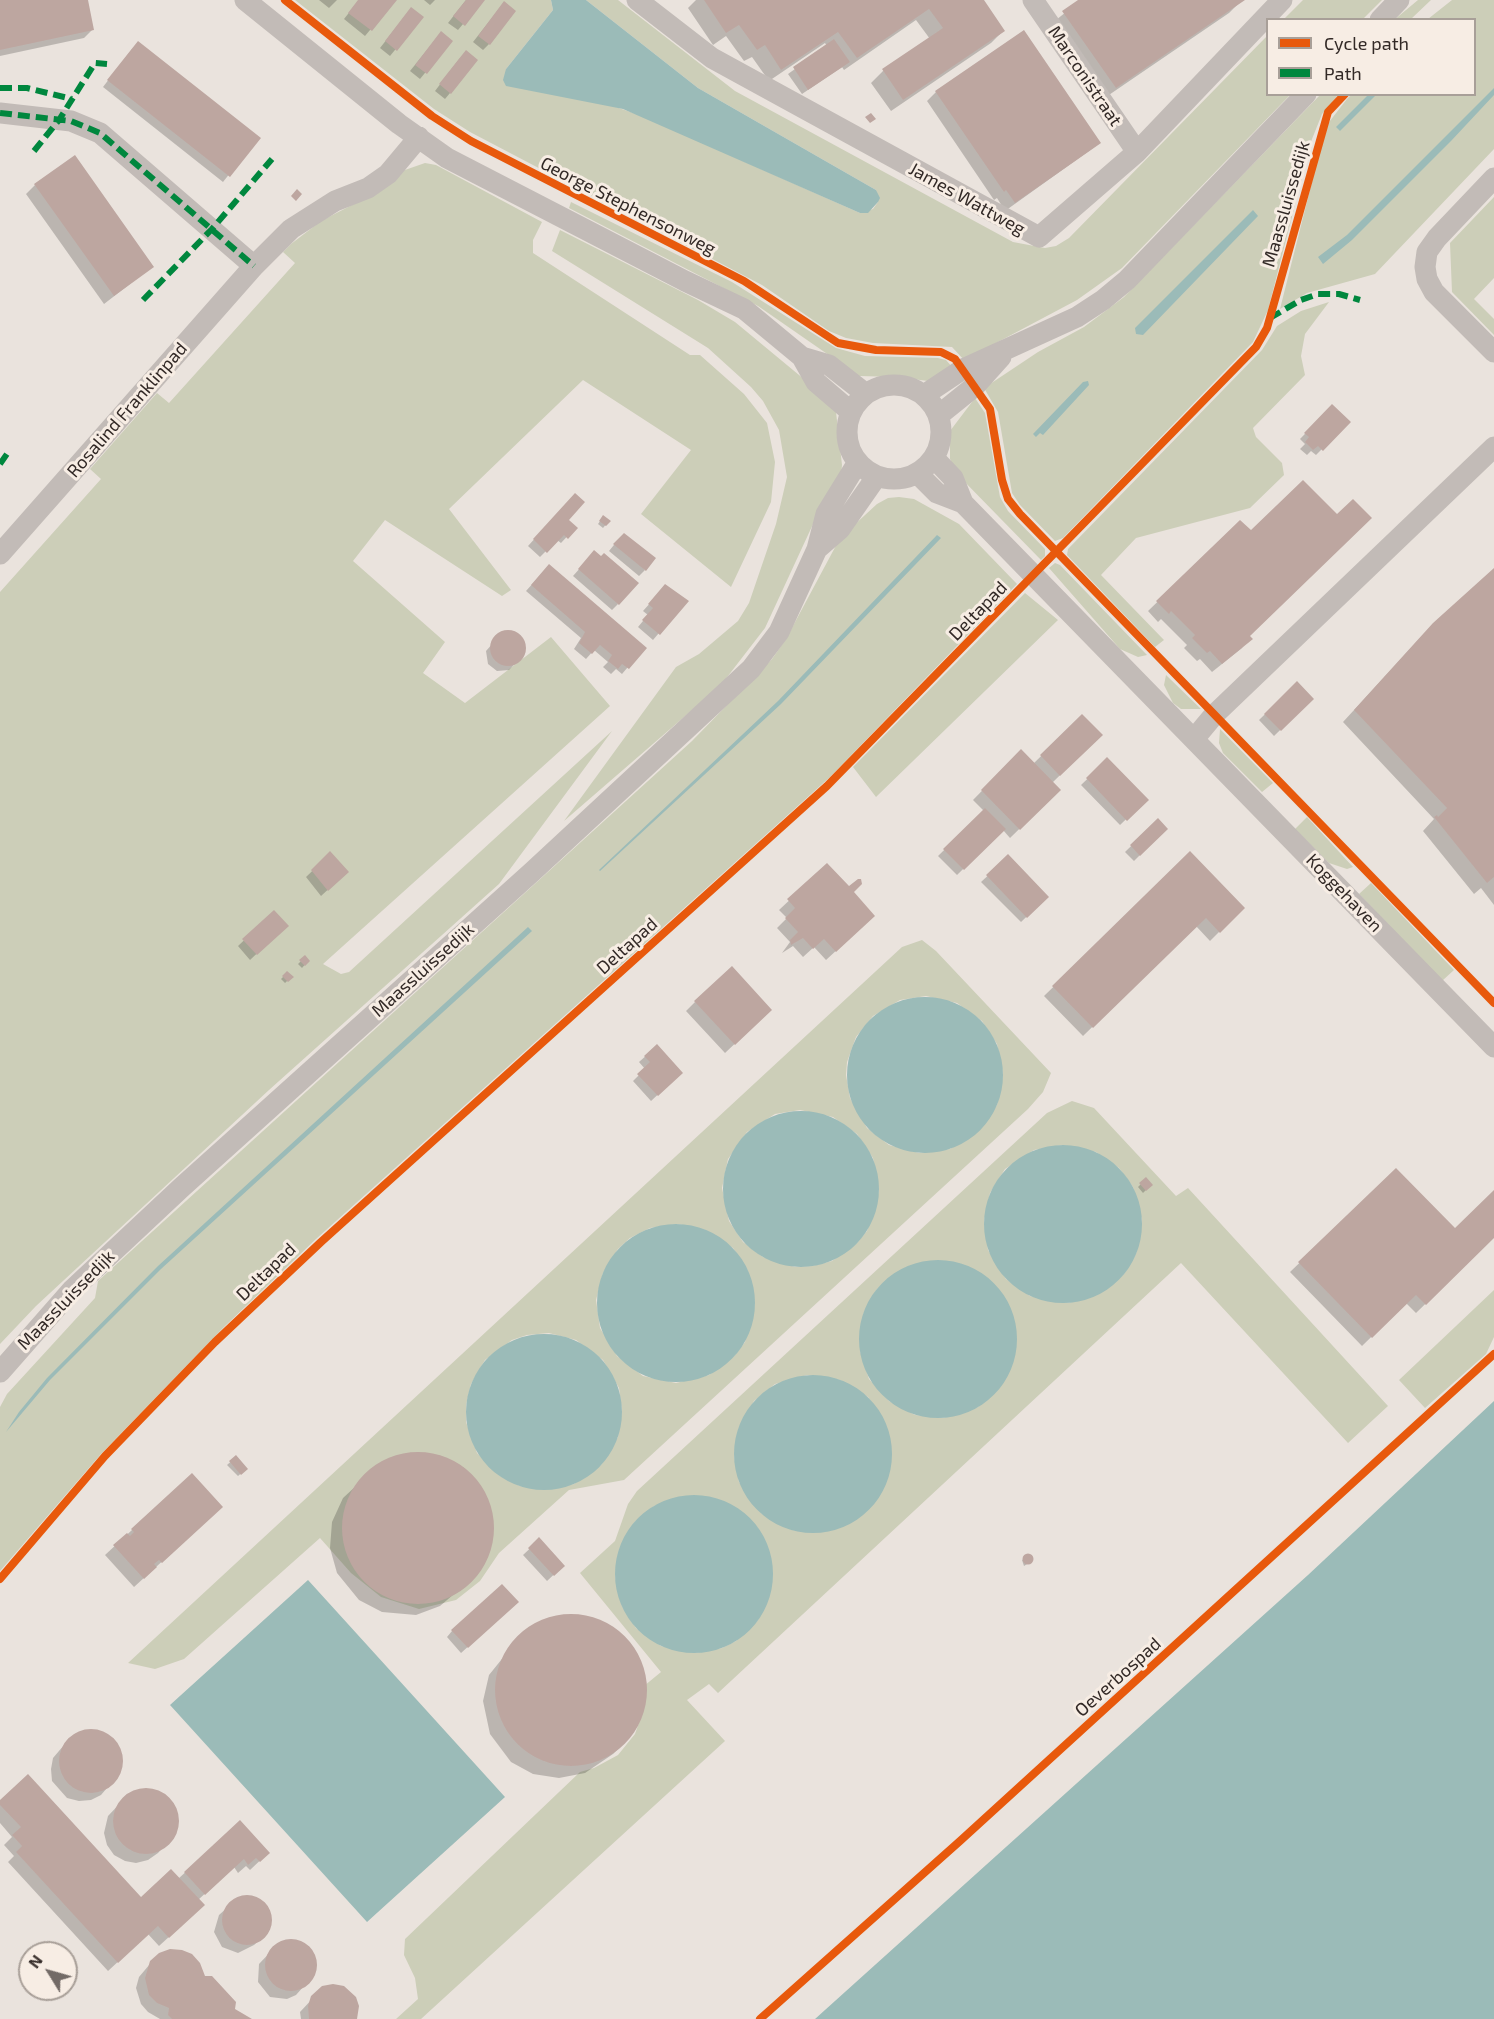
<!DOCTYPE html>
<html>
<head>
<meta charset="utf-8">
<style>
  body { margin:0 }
  #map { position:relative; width:1494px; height:2019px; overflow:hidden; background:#eae3dd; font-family:"Exo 2",sans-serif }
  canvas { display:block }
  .legend { position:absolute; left:1266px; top:18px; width:210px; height:78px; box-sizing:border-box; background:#f7ede4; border:2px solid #a89f98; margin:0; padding:8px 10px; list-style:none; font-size:18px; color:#322926 }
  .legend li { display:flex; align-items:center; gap:12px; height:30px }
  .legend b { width:30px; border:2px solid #a89f98 }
  .north { position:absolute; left:18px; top:1941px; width:60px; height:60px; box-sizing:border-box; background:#f7ede4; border:2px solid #a89f98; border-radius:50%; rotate:307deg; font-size:16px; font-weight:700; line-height:24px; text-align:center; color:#322926 }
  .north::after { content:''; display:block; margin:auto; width:21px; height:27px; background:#726a66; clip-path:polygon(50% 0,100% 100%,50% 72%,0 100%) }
</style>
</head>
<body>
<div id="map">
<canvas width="1494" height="2019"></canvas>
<ul class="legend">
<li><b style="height:8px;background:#e8590c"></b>Cycle path</li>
<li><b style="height:8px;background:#00873e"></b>Path</li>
</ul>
<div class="north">N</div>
</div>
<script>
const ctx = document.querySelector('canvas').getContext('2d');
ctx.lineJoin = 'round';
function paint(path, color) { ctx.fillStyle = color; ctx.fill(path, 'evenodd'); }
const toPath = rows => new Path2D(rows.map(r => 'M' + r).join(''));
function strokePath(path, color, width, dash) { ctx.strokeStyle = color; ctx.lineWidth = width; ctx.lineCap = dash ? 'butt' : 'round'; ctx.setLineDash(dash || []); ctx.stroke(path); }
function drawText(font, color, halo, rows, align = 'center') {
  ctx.font = font + ' "Exo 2",sans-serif'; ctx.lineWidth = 6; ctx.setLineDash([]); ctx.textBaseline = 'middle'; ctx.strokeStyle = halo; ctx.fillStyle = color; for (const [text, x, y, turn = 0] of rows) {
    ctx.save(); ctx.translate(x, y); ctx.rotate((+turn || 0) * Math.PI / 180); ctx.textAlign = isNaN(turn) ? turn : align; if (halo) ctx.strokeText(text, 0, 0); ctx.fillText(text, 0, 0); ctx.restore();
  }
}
paint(toPath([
  [295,0,551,0,553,10,506,69,642,116,860,213,873,209,878,202,876,190,698,88,586,0,618,0,735,91,1013,242,1045,248,1056,246,1069,238,1267,36,1268,94,1290,95,1122,268,1077,300,964,360,952,347,873,343,846,338,829,331,762,285,470,132,434,109],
  [1303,0,1382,0,1363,19,1284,19],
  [1418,0,1431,0,1411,19,1394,20],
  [1452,0,1494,0,1494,149,1375,274,1307,293,1280,309,1326,126,1347,99,1351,95,1474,94,1474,20,1428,19],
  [1320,95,1338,95,1322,114,1312,139,1268,310,1253,342,1063,538,1055,541,1020,505,1012,493,998,412,984,388,1038,352,1084,327,1124,297],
  [425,163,436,165,542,222,533,240,533,253,690,355,700,355,744,394,767,423,775,462,771,502,731,587,641,514,691,450,583,380,449,509,511,590,502,596,385,520,353,561,445,642,423,673,465,703,551,637,610,706,323,964,341,974,349,972,612,731,499,884,269,1090,36,1306,0,1344,0,592,101,479,90,469,157,393,169,403,295,263,283,252,291,244,321,221,379,191,402,171],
  [1494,197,1494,278,1474,299,1494,319,1494,335,1452,292,1450,243],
  [571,202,732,282,836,348,865,356,938,358,946,360,953,368,928,381,897,377,859,376,758,306,569,208],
  [560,230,698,300,735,322,828,399,836,412,842,465,841,476,820,509,765,628,721,685,564,821,676,667,699,654,738,621,749,603,776,524,787,477,779,430,763,401,751,387,708,348,552,251],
  [1329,302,1305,334,1301,356,1305,375,1253,428,1256,437,1282,463,1284,475,1250,508,1136,538,1101,575,1164,640,1155,647,1067,555,1068,549,1262,350,1277,326,1301,311],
  [975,398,985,413,1000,497,1008,511,1045,549,1045,556,1041,560,957,474,950,459,950,431],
  [899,497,914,499,959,524,1017,584,830,777,316,1239,224,1327,101,1454,0,1571,0,1407,7,1394,95,1298,98,1281,692,741,772,659,786,639,840,538,877,504,888,498],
  [1055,563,1060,565,1147,655,1138,657,1120,649,1049,568],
  [1025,593,1058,620,876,797,853,767],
  [1166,675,1201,709,1181,709,1173,703,1164,685],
  [1220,729,1273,783,1262,792,1223,753,1219,743],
  [1307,817,1353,867,1347,869,1329,863,1295,829],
  [1371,883,1454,970,1442,981,1359,894],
  [922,940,936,951,1051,1073,1043,1092,1028,1109,624,1480,569,1490,499,1553,480,1581,456,1600,419,1609,381,1597,351,1573,320,1538,184,1659,155,1669,128,1663,902,947],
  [926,996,957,1003,982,1021,997,1044,1003,1074,997,1105,976,1133,950,1149,919,1153,889,1145,867,1128,850,1098,846,1075,847,1062,856,1037,873,1016,900,1000],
  [800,1110,833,1117,857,1134,873,1158,879,1191,867,1231,856,1244,832,1261,812,1266,795,1267,763,1257,743,1242,729,1221,722,1188,728,1159,747,1132,775,1114],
  [678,1224,705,1230,733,1248,748,1271,755,1304,745,1342,735,1355,709,1375,676,1383,643,1376,617,1356,600,1328,596,1300,603,1273,618,1249,630,1238,650,1228],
  [549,1333,576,1340,603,1360,619,1388,622,1410,618,1437,601,1465,574,1484,553,1489,520,1486,500,1476,477,1453,466,1422,466,1405,471,1384,485,1360,512,1340,527,1335],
  [1072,1101,1094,1108,1176,1196,1188,1188,1388,1406,1348,1443,1181,1263,718,1693,709,1684,687,1700,725,1741,421,2019,396,2019,418,1999,415,1978,404,1955,405,1939,580,1772,594,1768,618,1755,635,1734,644,1708,644,1686,661,1672,580,1573,615,1541,628,1504,637,1491,1047,1113],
  [1062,1145,1096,1152,1119,1168,1133,1187,1142,1220,1136,1254,1124,1274,1102,1292,1069,1303,1030,1296,1006,1279,988,1250,984,1221,990,1193,1005,1169,1034,1150],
  [934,1261,963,1265,984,1276,1007,1303,1016,1331,1013,1361,1000,1387,978,1407,944,1418,915,1415,889,1401,869,1379,860,1351,863,1315,877,1289,905,1268],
  [807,1375,840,1380,868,1397,886,1425,891,1451,885,1484,871,1506,856,1519,832,1530,819,1532,792,1530,762,1514,739,1482,734,1456,738,1430,754,1401,775,1384],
  [684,1496,715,1499,746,1516,757,1527,768,1550,772,1571,769,1596,758,1620,736,1641,722,1648,696,1653,661,1646,636,1628,622,1606,615,1576,619,1550,634,1523,654,1506],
  [1494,1290,1494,1337,1486,1354,1425,1408,1399,1380]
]), '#ccceb8');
paint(toPath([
  [551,0,586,0,698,88,876,190,880,198,878,202,868,213,860,213,623,109,506,86,503,80,506,69,553,10],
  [1494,88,1494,95,1451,141,1352,240,1323,264,1318,257,1347,235],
  [1368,95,1376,95,1340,131,1336,127],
  [1253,210,1258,216,1143,335,1136,334,1135,328],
  [1088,381,1089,385,1043,435,1040,433,1036,437,1033,434,1083,382],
  [937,535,941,538,781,704,600,871,599,870,778,701],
  [528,927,532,931,161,1269,50,1380,6,1432,19,1412,47,1378,158,1266],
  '847 1075a78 78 0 1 1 156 0a78 78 0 1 1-156 0Z',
  '723 1189a78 78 0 1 1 156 0a78 78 0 1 1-156 0Z',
  '984 1224a79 79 0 1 1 158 0a79 79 0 1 1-158 0Z',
  '597 1303a79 79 0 1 1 158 0a79 79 0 1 1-158 0Z',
  '859 1339a79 79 0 1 1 158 0a79 79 0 1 1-158 0Z',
  '466 1412a78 78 0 1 1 156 0a78 78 0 1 1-156 0Z',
  '734 1454a79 79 0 1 1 158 0a79 79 0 1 1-158 0Z',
  [1494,1401,1494,2019,815,2019,1308,1575],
  '615 1574a79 79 0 1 1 158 0a79 79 0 1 1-158 0Z',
  [308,1580,505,1797,367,1922,170,1705]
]), '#9bbbb8');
paint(toPath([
  [87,0,93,29,84,38,0,56,0,1],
  [319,0,337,0,329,8],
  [359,0,395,0,365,36,344,19],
  [424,0,435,0,430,5],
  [466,0,483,0,458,30,448,23],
  [696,0,981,0,1003,31,991,43,891,111,871,83,883,71,930,39,916,20,844,70,842,67,802,94,788,74,827,46,825,43,769,81,752,57,744,61,726,36,713,45,688,8],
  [1081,0,1241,0,1241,1,1229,13,1103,99,1051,24],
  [499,9,489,44,483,50,473,42],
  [406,15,422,17,390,56,380,48],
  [436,39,451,41,420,79,410,71],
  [132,49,258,138,223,182,103,87],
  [460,58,450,93,445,99,435,91],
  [936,92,1100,143,1005,211,997,198,994,200,927,101],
  [35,185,152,267,104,304,26,194],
  [1332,406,1349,422,1316,455,1311,451,1307,455,1300,449,1305,444,1300,439],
  [569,501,567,521,575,528,561,543,557,540,540,557,528,546],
  [603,517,609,521,603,528,598,524],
  [1240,522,1250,533,1248,637,1242,648,1212,672,1200,659,1197,661,1184,648,1187,645,1161,619,1158,622,1148,611],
  [618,540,645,570,639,576,609,551],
  [589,558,618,604,612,610,573,576],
  [543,572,644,648,622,674,616,669,611,674,603,667,608,662,594,650,586,659,574,649,581,638,526,591],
  [1494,572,1494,905,1481,888,1474,894,1423,831,1434,819,1343,722,1421,637],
  [660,592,686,601,653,640,638,627,648,615,643,611],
  [513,633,523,641,524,654,509,670,497,671,488,664,486,651,501,634],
  [1297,683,1312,699,1274,736,1259,720],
  [1082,716,1101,735,1052,783,1050,799,1010,838,1003,830,957,875,938,856,984,811,973,800,1021,751,1033,764],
  [1107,760,1146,800,1120,825,1081,785],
  [1158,820,1166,829,1134,861,1125,852],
  [330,854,347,872,321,896,306,877],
  [1190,854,1243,908,1210,941,1196,926,1083,1036,1044,996],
  [1008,857,1047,897,1021,922,981,882],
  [827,865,852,892,864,925,826,960,814,947,803,957,793,946,782,953,790,942,777,928,787,918,779,910],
  [274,912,286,926,250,960,238,946],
  [305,957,308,961,302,968,298,964],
  [287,973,291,977,285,983,281,979],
  [695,1002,761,1019,725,1053,686,1011],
  [657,1046,681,1073,651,1101,633,1081,645,1069,639,1062],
  [1396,1170,1455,1230,1494,1192,1494,1237,1416,1313,1406,1303,1362,1346,1290,1272],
  [1146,1179,1151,1185,1143,1193,1138,1187],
  [415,1453,441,1456,464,1468,481,1488,491,1512,490,1546,474,1577,440,1606,416,1615,382,1612,359,1600,337,1573,330,1548,332,1522,343,1498,382,1462],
  [236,1457,246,1469,238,1476,227,1465],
  [212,1516,134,1587,105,1555,132,1530],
  [539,1540,563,1566,547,1581,523,1555],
  [1030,1556,1032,1561,1024,1566,1022,1560],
  [511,1608,461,1653,447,1637,452,1631],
  [570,1616,596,1620,625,1638,639,1660,646,1693,640,1719,626,1741,613,1754,585,1773,559,1778,533,1774,511,1762,490,1734,483,1701,489,1675,522,1634,544,1621],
  [92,1730,104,1733,115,1741,120,1751,122,1762,119,1774,101,1795,91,1800,79,1801,67,1798,52,1781,51,1769,53,1758,70,1738,80,1732],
  [148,1790,160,1793,169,1800,176,1810,178,1823,175,1834,158,1853,148,1860,136,1863,125,1861,114,1855,107,1845,104,1833,108,1816,126,1797,136,1791],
  [0,1802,141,1899,178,1879,240,1822,268,1853,250,1870,246,1866,238,1873,234,1867,198,1900,194,1914,159,1946,148,1934,108,1971,8,1862,14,1856,4,1845,12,1837,0,1823],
  [248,1896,264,1903,271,1919,264,1936,254,1945,238,1953,222,1947,214,1932,219,1915,239,1897],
  [284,1942,302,1943,314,1957,312,1977,296,1995,287,1999,270,1997,258,1982,259,1964,276,1946],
  [155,1958,204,1977,234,2010,247,2019,160,2019,148,2012,141,2004,136,1988,139,1977],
  [314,1997,355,2019,301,2019,300,2012]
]), '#0003');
paint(toPath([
  [0,0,88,0,94,30,0,50],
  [358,0,397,0,372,31,348,13],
  [466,0,485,0,465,26,453,16],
  [704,0,984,0,1005,31,903,100,882,69,943,28,929,9,857,58,838,32,781,70,765,45,757,50,739,25,726,33],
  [1078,0,1245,0,1116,88,1062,11],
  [504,1,516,11,490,45,478,36],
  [411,7,424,17,397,51,385,41],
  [1024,30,1101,143,1015,203,1006,190,1004,192,935,91],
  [441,31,453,41,427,74,415,65],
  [834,39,850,62,808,90,793,67],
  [138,41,261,138,230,177,107,80],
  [466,50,478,60,451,94,439,84],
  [871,113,876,119,870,123,865,117],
  [75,155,154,267,114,296,34,184],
  [297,189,302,194,296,201,291,196],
  [1332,404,1351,422,1323,451,1318,446,1313,450,1305,442,1309,437,1304,433],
  [1303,480,1337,514,1353,499,1372,518,1250,636,1253,639,1222,664,1210,651,1207,653,1192,638,1195,635,1171,611,1169,614,1156,601,1240,520,1251,530],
  [575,493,585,502,569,520,578,528,568,539,564,535,547,553,533,539],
  [603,515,611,521,606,526,599,521],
  [624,533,656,558,646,571,613,544],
  [594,550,601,556,604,553,639,583,619,605,578,569],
  [549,564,647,648,629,669,622,664,618,669,608,661,612,655,600,645,592,654,579,643,585,632,531,585],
  [1494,568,1494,877,1487,883,1434,817,1437,815,1438,817,1447,808,1354,710,1433,623],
  [665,584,689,601,660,635,642,620,653,608,648,604],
  '490 648a18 18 0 1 1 36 0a18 18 0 1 1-36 0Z',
  [1297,681,1314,699,1281,731,1264,714],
  [1082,714,1103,735,1060,776,1040,755],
  [1021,749,1061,790,1020,830,981,790],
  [1107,757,1149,800,1127,821,1086,778],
  [985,808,1006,829,964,870,943,849],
  [1158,818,1168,829,1140,856,1130,845],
  [330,851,349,872,328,891,311,870],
  [1190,851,1245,908,1220,933,1206,918,1093,1028,1052,986],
  [1008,854,1049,897,1027,918,986,875],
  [827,863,849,886,858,879,861,879,862,884,854,892,875,916,836,952,824,939,813,949,803,938,791,945,790,940,798,932,785,918,795,908,787,899],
  [274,910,289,926,257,955,242,939],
  [305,955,310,961,305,966,299,960],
  [732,966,772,1010,735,1045,694,1001],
  [287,971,294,977,288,982,282,976],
  [657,1044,683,1073,658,1096,637,1074,650,1062,644,1056],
  [1396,1168,1455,1228,1494,1190,1494,1238,1426,1305,1416,1295,1372,1338,1298,1262],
  [1146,1177,1153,1185,1146,1191,1139,1183],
  '342 1528a76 76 0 1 1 152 0a76 76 0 1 1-152 0Z',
  [236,1455,248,1469,241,1475,229,1461],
  [192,1473,223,1507,162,1563,159,1560,154,1564,157,1567,144,1579,113,1545,127,1533,130,1536,134,1532,131,1529],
  [539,1537,565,1566,554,1576,528,1548],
  '1022.5 1559a5.5 5.5 0 1 1 11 0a5.5 5.5 0 1 1-11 0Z',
  [502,1584,519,1602,468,1648,451,1630],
  '495 1690a76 76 0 1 1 152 0a76 76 0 1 1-152 0Z',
  '59 1761a32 32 0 1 1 64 0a32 32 0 1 1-64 0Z',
  [28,1774,141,1897,171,1869,205,1905,169,1938,158,1926,118,1963,16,1852,22,1846,12,1835,21,1827,0,1805,0,1800],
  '113 1821a33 33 0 1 1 66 0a33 33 0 1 1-66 0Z',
  [240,1820,270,1853,260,1862,256,1858,248,1865,244,1859,205,1895,184,1872],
  '222 1920a25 25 0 1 1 50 0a25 25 0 1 1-50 0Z',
  '265 1965a26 26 0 1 1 52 0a26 26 0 1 1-52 0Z',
  [170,1949,182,1950,192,1954,200,1963,205,1976,212,1976,236,2002,235,2009,252,2019,172,2019,168,2015,169,2008,157,2003,149,1995,145,1978,150,1961,159,1953],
  [333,1984,344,1986,356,1997,359,2006,357,2019,309,2019,308,2006,311,1996,322,1986]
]), '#bda6a0');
strokePath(toPath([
  [245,0,399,124,447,158,685,281,744,309,802,357,816,382,851,412],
  [637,0,712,58,1039,237,1137,152,1282,0],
  [1033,0,1137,152],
  [1380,20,1399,0],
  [0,113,71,121,100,133,254,266],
  [1494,178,1437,238,1427,252,1425,267,1427,279,1434,292,1494,352],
  [802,357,829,365,866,394],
  '847 432a47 47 0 1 1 94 0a47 47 0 1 1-94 0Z',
  [924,395,963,369,1077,317,1103,300,1127,280,1306,94],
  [939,415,975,386,1001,357],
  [934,458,953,478,963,503,1494,1047],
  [917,473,937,493,963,503],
  [817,549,840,529,877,476],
  [0,554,254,266,291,229,335,201,368,188,388,174,419,137],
  [1194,739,1214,715,1494,447],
  [0,1372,72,1290,182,1187,532,872,751,669,779,632,817,549,826,514,858,462]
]), '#c2bbb7', 21);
strokePath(toPath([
  [0,88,27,88,72,99],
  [0,113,71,121,100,133,254,266],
  [34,151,59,120,95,63,107,64],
  [143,300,212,229,272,159],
  [1270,318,1301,300,1318,294,1339,294,1360,300],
  [0,464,9,451]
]), '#00873e', 6, [12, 6]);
strokePath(toPath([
  [285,0,432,116,471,141,744,281,838,343,876,350,941,352,955,359,990,409,1002,480,1008,499,1020,514,1494,1003],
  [0,1579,105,1456,215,1342,321,1242,827,786,1256,347,1267,328,1328,112,1345,94],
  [760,2019,960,1841,1494,1354]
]), '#e8590c', 8);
drawText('18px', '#322926', '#f7ede4', [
  ["Marconistraat",1085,76,56],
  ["James Wattweg",967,199,29],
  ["Maassluissedijk",1286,204,-74],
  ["George Stephensonweg",628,206,27],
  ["Rosalind Franklinpad",127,410,-49],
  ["Deltapad",978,611,-46],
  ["Koggehaven",1344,893,46],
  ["Deltapad",627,946,-42],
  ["Maassluissedijk",423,970,-42],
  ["Deltapad",266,1272,-44],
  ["Maassluissedijk",66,1300,-46],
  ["Oeverbospad",1118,1677,-42]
]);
</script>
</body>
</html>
